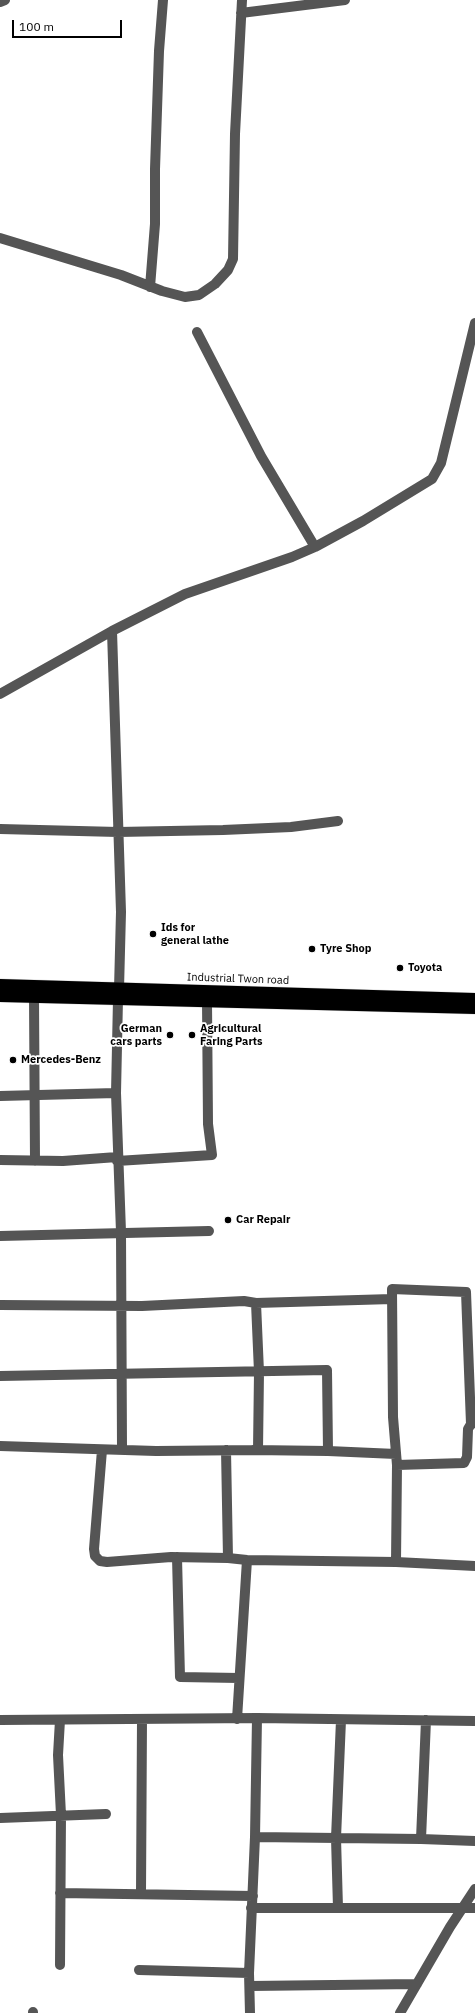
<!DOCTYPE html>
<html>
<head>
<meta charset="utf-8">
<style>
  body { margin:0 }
  #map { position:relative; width:475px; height:2013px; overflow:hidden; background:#fff; font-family:"IBM Plex Sans",sans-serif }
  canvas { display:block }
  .scale { position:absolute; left:12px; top:20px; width:110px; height:18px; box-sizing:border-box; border:2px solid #000; border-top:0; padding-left:5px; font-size:12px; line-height:14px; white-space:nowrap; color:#000; -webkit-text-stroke:3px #fff; paint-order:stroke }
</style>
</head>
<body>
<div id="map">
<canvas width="475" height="2013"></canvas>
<div class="scale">100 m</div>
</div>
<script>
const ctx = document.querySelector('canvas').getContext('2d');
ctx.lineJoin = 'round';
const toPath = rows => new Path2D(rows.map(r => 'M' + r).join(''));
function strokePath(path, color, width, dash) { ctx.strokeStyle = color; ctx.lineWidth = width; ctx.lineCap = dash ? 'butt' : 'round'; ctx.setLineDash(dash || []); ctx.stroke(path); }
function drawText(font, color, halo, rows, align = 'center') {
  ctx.font = font + ' "IBM Plex Sans",sans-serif'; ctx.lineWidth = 3.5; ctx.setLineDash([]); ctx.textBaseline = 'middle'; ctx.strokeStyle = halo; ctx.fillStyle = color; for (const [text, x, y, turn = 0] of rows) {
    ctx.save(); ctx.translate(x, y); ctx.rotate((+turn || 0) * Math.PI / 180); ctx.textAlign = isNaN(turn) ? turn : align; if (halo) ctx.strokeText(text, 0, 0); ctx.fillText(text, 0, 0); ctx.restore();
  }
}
const highway = toPath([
  [0,985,475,999],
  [0,996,475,1008]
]);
strokePath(highway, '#dbdbdb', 13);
strokePath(toPath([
  [0,2,5,0],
  [241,13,345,0],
  [0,238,121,275,162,291,185,297,199,295,215,284,228,270,233,259,235,134,242,0],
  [150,287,155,224,155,169,159,51,163,0],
  [197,332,261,456,315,547],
  [112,631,185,594,292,557,315,547,363,521,432,479,441,463,475,323],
  [0,694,112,631,121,912,119,989],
  [0,829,118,832,223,830,291,827,338,821],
  [34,997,35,1161],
  [118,999,116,1093,121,1232,122,1449],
  [0,1096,116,1093],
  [0,1160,63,1161,117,1157],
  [117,1161,212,1155,208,1124,207,1001],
  [0,1236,209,1231],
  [256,1303,392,1299],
  [0,1305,142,1306,244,1301,256,1303,259,1372,258,1450,156,1451,0,1446],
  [0,1376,327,1370,328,1451,396,1454],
  [102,1450,94,1549,95,1556,100,1561,107,1562,171,1557,228,1558,247,1560,396,1562,475,1566],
  [226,1450,228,1558],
  [253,1450,328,1451],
  [397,1465,464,1463,467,1457,468,1429,471,1424,475,1423],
  [177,1557,180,1677,239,1678],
  [396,1562,397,1465,393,1417,392,1289,466,1292,471,1424],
  [237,1719,247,1560],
  [0,1720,257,1718,475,1721],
  [60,1720,58,1755,61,1815,60,1965],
  [0,1818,106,1814],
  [255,1837,421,1839,475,1841],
  [421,1839,426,1720],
  [60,1893,253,1896],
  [141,1893,142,1719],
  [251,1908,475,1908],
  [338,1908,336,1838,341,1720],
  [139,1970,249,1973],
  [250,1986,417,1984],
  [33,2012,33,2013],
  [250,2013,249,1973,255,1837,257,1718],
  [400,2013,450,1927,475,1889]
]), '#555', 10);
strokePath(highway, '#000', 12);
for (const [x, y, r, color] of [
  [153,934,4,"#000"],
  [312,949,4,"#000"],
  [400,968,4,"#000"],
  [170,1035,4,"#000"],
  [192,1035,4,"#000"],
  [13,1060,4,"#000"],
  [228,1220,4,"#000"]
]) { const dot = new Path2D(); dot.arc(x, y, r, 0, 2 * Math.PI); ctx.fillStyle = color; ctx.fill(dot); strokePath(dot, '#fff', 1.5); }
drawText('bold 11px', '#000', '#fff', [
  ["Ids for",161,928],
  ["general lathe",161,941],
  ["Tyre Shop",320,949],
  ["Toyota",408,968],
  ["German",162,1029,"right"],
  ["cars parts",162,1042,"right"],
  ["Agricultural",200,1029],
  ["Faring Parts",200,1042],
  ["Mercedes-Benz",21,1060],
  ["Car Repair",236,1220]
], 'left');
drawText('11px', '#000', '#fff', [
  ["Industrial Twon road",238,979,2]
]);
</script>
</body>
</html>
